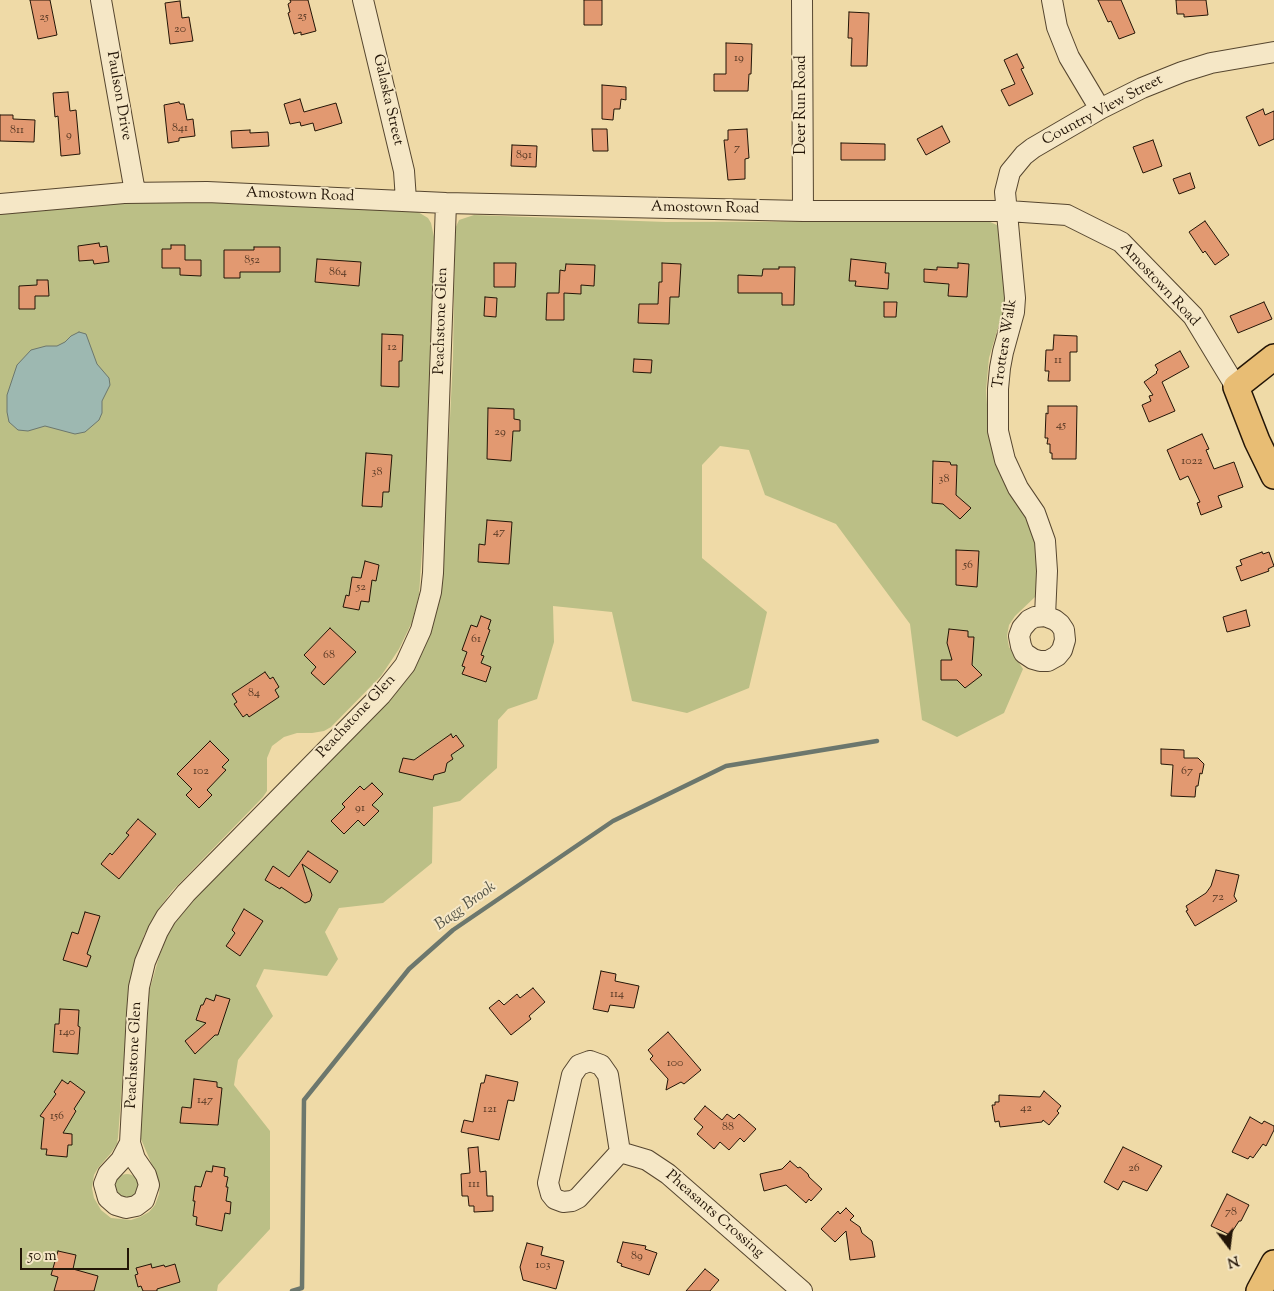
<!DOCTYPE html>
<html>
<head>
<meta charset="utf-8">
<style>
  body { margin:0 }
  #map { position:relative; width:1274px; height:1291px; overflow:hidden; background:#efdaa7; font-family:"Sorts Mill Goudy",serif }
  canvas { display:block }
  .north { position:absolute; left:1204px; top:1221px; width:50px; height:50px; -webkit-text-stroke:4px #f5e7c6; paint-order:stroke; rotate:165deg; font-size:14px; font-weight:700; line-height:20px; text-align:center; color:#231507 }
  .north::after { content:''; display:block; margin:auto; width:18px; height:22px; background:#231507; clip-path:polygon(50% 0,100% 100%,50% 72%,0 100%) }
  .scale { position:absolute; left:20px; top:1248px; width:109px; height:22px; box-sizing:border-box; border:2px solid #231507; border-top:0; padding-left:6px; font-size:15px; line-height:18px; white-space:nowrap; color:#231507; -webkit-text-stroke:4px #f5e7c6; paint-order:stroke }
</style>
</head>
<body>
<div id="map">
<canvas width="1274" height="1291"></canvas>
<div class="north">N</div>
<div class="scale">50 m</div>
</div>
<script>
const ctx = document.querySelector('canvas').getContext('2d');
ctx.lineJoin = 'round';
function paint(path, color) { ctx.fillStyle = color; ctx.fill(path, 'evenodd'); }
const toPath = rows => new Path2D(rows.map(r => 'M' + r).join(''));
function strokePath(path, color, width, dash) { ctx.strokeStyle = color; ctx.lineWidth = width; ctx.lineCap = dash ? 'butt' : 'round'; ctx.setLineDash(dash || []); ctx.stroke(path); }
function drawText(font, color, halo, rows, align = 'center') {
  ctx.font = font + ' "Sorts Mill Goudy",serif'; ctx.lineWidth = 4; ctx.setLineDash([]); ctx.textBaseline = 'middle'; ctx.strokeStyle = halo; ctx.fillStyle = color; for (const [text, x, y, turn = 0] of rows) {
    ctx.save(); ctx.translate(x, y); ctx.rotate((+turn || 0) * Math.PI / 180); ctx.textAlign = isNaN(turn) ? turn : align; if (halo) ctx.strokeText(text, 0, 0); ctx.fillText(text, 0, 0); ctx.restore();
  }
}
paint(toPath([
  [162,202,240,203,403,210,418,212,428,218,431,223,434,237,429,448,419,595,412,622,399,649,381,676,331,727,324,731,312,733,297,733,284,737,272,746,267,758,267,791,263,797,172,891,158,910,144,935,130,983,118,1137,117,1144,111,1153,98,1168,94,1175,92,1188,94,1198,101,1210,111,1218,131,1220,140,1217,149,1212,155,1205,159,1194,160,1184,141,1139,141,1117,149,992,159,957,170,929,198,895,404,680,424,649,432,629,440,593,443,558,453,358,455,229,459,220,474,215,666,222,988,221,997,225,1000,228,1006,291,1005,304,989,358,986,390,989,434,1019,504,1033,529,1038,549,1037,591,1035,597,1015,616,1009,625,1007,636,1009,647,1023,669,1004,713,957,737,922,720,910,624,836,524,765,495,749,450,720,446,702,465,702,558,767,612,749,688,687,713,632,701,612,612,553,606,554,642,537,699,508,709,498,720,497,768,460,801,433,807,432,863,383,903,339,908,325,932,338,959,327,976,264,969,256,986,273,1016,238,1060,234,1085,270,1131,270,1229,218,1285,217,1291,0,1291,0,213,112,203],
  '115 1186a12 12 0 1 1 24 0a12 12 0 1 1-24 0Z'
]), '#bbbf86');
const water = toPath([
  [79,332,86,334,97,364,109,378,110,385,102,401,102,413,99,420,85,432,75,434,45,426,28,431,18,430,9,422,7,412,7,395,17,365,31,350,46,346,57,346,65,342,71,336,79,332]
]);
paint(water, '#9db8b1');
strokePath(water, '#6c776d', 1);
strokePath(toPath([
  [292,1291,302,1288,304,1100,409,969,453,930,613,821,726,766,877,741]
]), '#6c776d', 4.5);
const building = toPath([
  [30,0,50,0,57,35,38,39,30,0],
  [290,0,308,0,316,31,301,35,301,32,294,34,288,13,290,12,288,4,291,2,290,0],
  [584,0,602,0,602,25,584,25,584,0],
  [1098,0,1121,0,1135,33,1119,39,1111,21,1108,22,1098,0],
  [1176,0,1206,0,1208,15,1184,17,1184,14,1177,14,1176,0],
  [180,1,182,18,189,17,193,41,170,44,165,3,180,1],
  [849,12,869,13,867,66,851,66,852,38,848,38,849,12],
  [726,43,752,44,751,74,749,74,748,91,714,91,714,74,726,74,726,43],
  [1017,54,1024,68,1021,69,1033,94,1009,106,1001,90,1015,84,1004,60,1017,54],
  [602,85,626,87,626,100,621,99,620,109,614,109,613,120,602,119,602,85],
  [68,92,70,111,76,110,80,154,61,156,58,116,55,117,53,93,68,92],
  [300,99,304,112,336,103,342,123,315,131,313,123,301,126,300,122,290,124,284,104,300,99],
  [179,102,180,104,184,104,187,120,193,119,195,136,179,138,179,141,168,143,164,105,179,102],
  [1263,109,1265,115,1274,111,1274,139,1259,146,1246,117,1263,109],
  [0,115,13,115,13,119,35,120,34,142,0,141,0,115],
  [942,126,950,142,926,155,917,139,942,126],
  [592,129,607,129,608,151,593,151,592,129],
  [747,129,749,158,745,159,745,179,728,180,724,140,728,140,728,130,747,129],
  [250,130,250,133,268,132,269,146,232,148,231,131,250,130],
  [1153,140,1162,166,1143,173,1133,147,1153,140],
  [841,143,885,144,885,160,841,160,841,143],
  [512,145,537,146,536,167,511,166,512,145],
  [1190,173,1195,188,1179,194,1173,179,1190,173],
  [1205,221,1229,255,1215,265,1205,251,1203,253,1189,232,1205,221],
  [99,243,100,247,107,246,109,262,94,264,93,260,79,261,78,246,99,243],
  [171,245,185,245,185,260,201,260,201,276,180,275,180,268,162,268,162,249,171,249,171,245],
  [254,247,280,247,280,272,240,272,240,278,224,278,224,250,254,250,254,247],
  [317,259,361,262,359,286,315,282,317,259],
  [851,259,886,263,885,273,889,273,888,289,855,286,856,281,849,281,851,259],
  [494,263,516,263,515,287,494,287,494,263],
  [662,263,681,264,679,297,670,297,669,324,638,323,639,304,658,304,659,282,662,282,662,263],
  [958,263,969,264,967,297,948,296,949,284,924,282,924,269,937,270,937,267,958,268,958,263],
  [566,264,595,265,594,286,581,285,581,294,564,293,564,320,546,320,547,293,559,293,560,270,565,271,566,264],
  [779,267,795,267,794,305,782,305,782,293,738,293,738,275,762,276,763,269,779,269,779,267],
  [37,280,48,280,49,296,35,296,35,309,19,309,19,286,37,285,37,280],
  [485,297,497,298,496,317,484,316,485,297],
  [884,302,897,302,896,317,884,317,884,302],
  [1264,302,1272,319,1238,333,1230,316,1264,302],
  [382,334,403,335,402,361,399,361,399,387,381,386,382,334],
  [1054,335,1077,336,1077,352,1070,352,1070,381,1048,381,1049,371,1045,371,1046,350,1053,350,1054,335],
  [1180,351,1189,367,1162,382,1175,411,1149,422,1142,405,1151,401,1149,396,1153,395,1144,382,1157,373,1156,372,1158,370,1155,365,1180,351],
  [634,359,652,360,651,373,633,372,634,359],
  [1048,406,1077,406,1076,459,1052,459,1052,453,1050,453,1050,444,1047,444,1048,438,1045,438,1046,413,1048,414,1048,406],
  [488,408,514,409,514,419,520,420,520,431,513,431,511,461,487,459,488,408],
  [1202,434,1209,449,1206,450,1214,469,1234,462,1243,487,1218,496,1222,507,1201,515,1197,503,1200,502,1188,476,1180,480,1167,450,1202,434],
  [366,453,392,455,389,492,383,492,382,507,362,506,366,453],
  [933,461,950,462,951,465,957,465,956,495,971,508,960,519,943,504,932,503,933,461],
  [487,520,512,522,509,564,478,562,479,544,485,545,487,520],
  [956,550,979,551,977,587,956,585,956,550],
  [1262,552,1263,554,1269,552,1274,566,1268,569,1269,571,1241,581,1236,567,1242,565,1240,560,1262,552],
  [365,561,379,565,376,581,372,580,369,602,361,601,359,610,343,607,346,595,349,596,352,577,361,578,365,561],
  [1246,610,1250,626,1227,632,1223,617,1246,610],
  [481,616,491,620,488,629,490,630,481,655,484,656,481,663,491,667,486,682,462,674,465,667,462,666,467,652,462,650,471,625,477,627,481,616],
  [330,628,356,652,324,685,311,673,316,667,304,655,330,628],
  [949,629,968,631,968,637,974,637,972,665,982,675,965,688,957,680,941,680,941,660,952,660,947,643,949,629],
  [265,672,270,679,273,677,279,687,275,690,279,697,249,717,247,714,243,717,234,704,237,702,232,694,265,672],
  [451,734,453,738,456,735,464,746,451,755,453,759,447,763,445,772,434,775,433,780,399,772,403,758,414,760,451,734],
  [210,741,229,760,222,767,226,770,207,790,212,795,199,808,186,795,192,789,177,774,210,741],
  [1161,749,1184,750,1184,758,1198,758,1204,764,1202,774,1200,773,1198,786,1196,786,1195,797,1171,796,1173,765,1161,764,1161,749],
  [372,783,383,794,372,805,379,811,364,826,358,820,344,834,331,821,345,807,342,804,360,786,364,790,372,783],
  [138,819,156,834,119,879,101,864,110,853,112,855,129,835,126,833,138,819],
  [308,851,338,871,330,883,302,864,312,895,310,901,305,903,281,887,280,889,265,880,273,866,289,877,308,851],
  [1216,870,1239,875,1234,896,1237,901,1195,926,1186,911,1188,910,1186,906,1206,893,1211,886,1216,870],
  [244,909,263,921,240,956,226,946,235,933,232,930,244,909],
  [85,912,100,916,87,954,91,956,87,967,63,960,72,932,78,934,85,912],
  [601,971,616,974,615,981,639,986,634,1008,610,1005,608,1012,593,1009,601,971],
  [533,988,545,1002,529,1016,531,1019,511,1035,489,1008,499,1000,504,1005,517,994,520,998,533,988],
  [216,995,230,999,218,1035,215,1035,195,1054,185,1041,206,1023,196,1020,201,1005,203,1005,206,998,214,1001,216,995],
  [60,1009,79,1010,78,1026,80,1027,78,1054,53,1052,55,1024,59,1024,60,1009],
  [668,1032,701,1070,684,1084,681,1082,666,1090,668,1079,650,1059,653,1056,648,1050,668,1032],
  [486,1075,518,1082,514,1101,508,1100,499,1140,461,1132,464,1120,473,1122,481,1083,484,1083,486,1075],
  [194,1079,217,1082,217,1087,222,1088,218,1125,180,1123,182,1107,191,1108,194,1079],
  [62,1080,68,1084,70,1081,85,1092,74,1109,76,1111,63,1133,72,1134,72,1145,68,1145,67,1157,46,1155,47,1149,41,1149,44,1118,40,1116,56,1094,54,1092,62,1080],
  [1044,1091,1061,1106,1057,1111,1059,1113,1049,1125,1043,1120,1042,1122,1000,1127,999,1121,995,1122,992,1105,995,1105,995,1102,999,1102,999,1095,1040,1097,1044,1091],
  [705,1106,722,1120,727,1114,734,1119,739,1114,756,1129,744,1142,740,1138,729,1150,720,1142,714,1149,697,1134,703,1127,694,1119,705,1106],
  [1250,1117,1262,1124,1264,1121,1274,1126,1274,1130,1266,1146,1263,1144,1253,1158,1250,1156,1248,1159,1232,1152,1250,1117],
  [478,1147,480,1172,486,1171,487,1196,493,1196,493,1211,474,1212,474,1206,469,1206,468,1196,462,1196,461,1174,470,1173,468,1148,478,1147],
  [1123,1147,1162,1166,1147,1191,1123,1181,1118,1190,1104,1182,1123,1147],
  [790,1161,798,1168,800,1167,808,1174,809,1177,822,1189,811,1201,809,1199,806,1203,786,1185,764,1191,760,1174,782,1169,790,1161],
  [213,1166,225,1168,224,1176,228,1177,226,1187,228,1187,226,1201,231,1202,230,1214,225,1213,222,1231,196,1225,197,1217,193,1216,195,1201,193,1201,195,1186,201,1187,206,1171,212,1172,213,1166],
  [1227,1194,1249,1205,1241,1221,1239,1221,1230,1235,1211,1226,1227,1194],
  [846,1208,854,1216,850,1220,860,1227,862,1233,872,1241,875,1257,850,1260,846,1231,835,1242,821,1229,838,1211,840,1214,846,1208],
  [623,1242,646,1246,645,1249,657,1253,649,1275,621,1266,622,1264,617,1262,623,1242],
  [527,1243,543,1247,541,1255,564,1261,556,1289,523,1280,520,1267,527,1243],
  [58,1251,76,1255,73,1269,98,1276,94,1291,54,1291,58,1277,51,1275,58,1251],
  [151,1264,152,1268,164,1265,165,1267,175,1264,180,1282,157,1289,157,1291,143,1291,141,1286,138,1287,135,1275,138,1274,136,1268,151,1264],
  [705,1269,719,1280,710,1291,686,1291,705,1269]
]);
paint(building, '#e29971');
strokePath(building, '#231507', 1);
const minor = toPath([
  [101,0,135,192],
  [363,0,404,171,406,200],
  [802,0,803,211],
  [1052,0,1057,27,1069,57,1100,109],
  [0,204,124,193,207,192,446,203,803,211,1008,211,1067,215,1121,242,1193,316,1236,387],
  [1045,616,1055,620,1060,624,1064,630,1065,640,1062,650,1057,656,1048,661,1040,661,1033,659,1024,653,1021,646,1019,636,1022,628,1029,620,1035,617,1045,616,1047,571,1045,541,1035,513,1018,488,1005,460,998,431,998,389,1000,368,1003,352,1014,312,1015,298,1005,192,1010,172,1024,155,1033,148,1100,109,1142,88,1182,72,1211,63,1274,52],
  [590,1061,601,1065,608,1075,620,1152,578,1198,572,1201,563,1202,555,1199,551,1194,548,1183,572,1075,579,1065,590,1061],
  [130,1143,137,1013,139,987,145,962,158,931,166,917,186,893,381,695,405,665,421,630,431,592,433,573,446,203],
  [130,1143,135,1159,146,1175,149,1185,144,1200,136,1206,126,1208,116,1205,108,1198,104,1184,108,1174,121,1160,130,1143],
  [620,1152,647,1160,668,1174,802,1291]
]);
const major = toPath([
  [1274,357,1236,387,1257,441,1274,476],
  [1259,1291,1274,1263]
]);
strokePath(minor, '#56462f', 22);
strokePath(major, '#231507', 28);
strokePath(minor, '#f5e7c6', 20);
strokePath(major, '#e8bd74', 25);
drawText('12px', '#533622', null, [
  ["25",302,17],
  ["25",44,18],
  ["20",180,30],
  ["19",739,59],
  ["841",180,129],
  ["811",17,131],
  ["9",69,136],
  ["7",737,149],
  ["891",524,156],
  ["852",252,261],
  ["864",338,273],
  ["12",392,348],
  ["11",1058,361],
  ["45",1061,426],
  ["29",500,433],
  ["1022",1192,462],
  ["38",377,473],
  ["38",944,480],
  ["47",499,533],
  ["56",968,566],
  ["52",361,588],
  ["61",476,640],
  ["68",329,656],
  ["84",254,694],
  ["102",201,772],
  ["67",1187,772],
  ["91",360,809],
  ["72",1218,898],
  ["114",617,995],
  ["140",67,1033],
  ["100",675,1064],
  ["147",205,1101],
  ["42",1026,1109],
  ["121",490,1110],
  ["156",57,1117],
  ["88",728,1128],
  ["26",1134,1169],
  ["111",474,1185],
  ["78",1231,1213],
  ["89",637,1257],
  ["103",543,1266]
]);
drawText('15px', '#231507', '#f5e7c6', [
  ["Paulson Drive",118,96,80],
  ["Galaska Street",387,100,77],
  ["Deer Run Road",802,105,-90],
  ["Country View Street",1103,111,-28],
  ["Amostown Road",300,196,2],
  ["Amostown Road",705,209,1],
  ["Amostown Road",1159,285,47],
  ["Peachstone Glen",442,321,-88],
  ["Trotters Walk",1006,344,-81],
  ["Peachstone Glen",357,717,-47],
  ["Peachstone Glen",135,1055,-87],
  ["Pheasants Crossing",714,1215,41]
]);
drawText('italic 16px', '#4e4e42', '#f5e7c6', [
  ["Bagg Brook",466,907,-36]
]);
</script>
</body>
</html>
